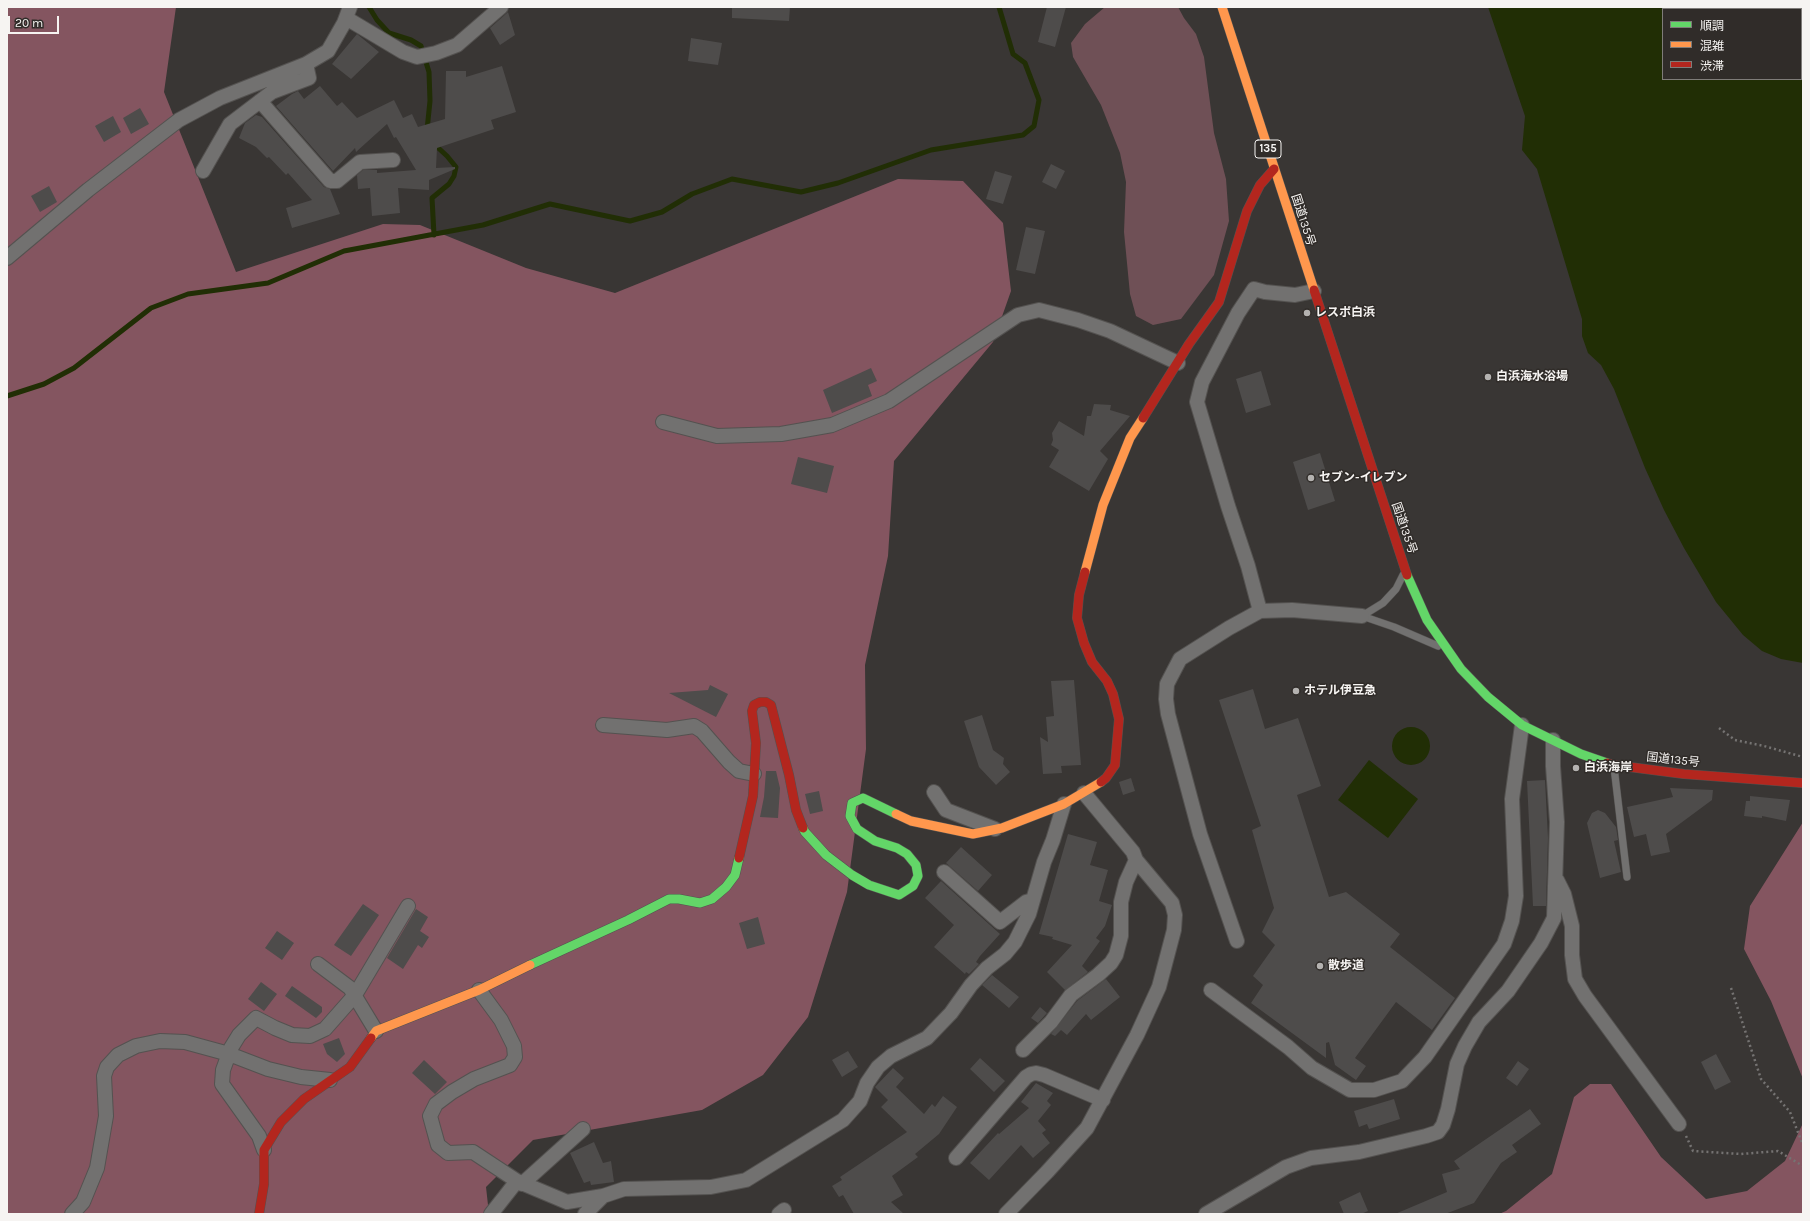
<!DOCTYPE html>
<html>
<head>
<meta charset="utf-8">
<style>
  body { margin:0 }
  #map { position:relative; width:1810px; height:1221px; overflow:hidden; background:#393634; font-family:Karla,"Noto Sans JP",sans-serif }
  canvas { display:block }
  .frame { position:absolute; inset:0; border:8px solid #f6f4f2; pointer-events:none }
  .legend { position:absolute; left:1662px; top:8px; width:140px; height:72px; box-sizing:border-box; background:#302c29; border:1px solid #7f7c79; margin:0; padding:5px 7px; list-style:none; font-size:12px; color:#f6f4f2 }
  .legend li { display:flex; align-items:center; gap:8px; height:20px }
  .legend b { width:20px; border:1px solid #7f7c79 }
  .scale { position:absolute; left:8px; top:16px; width:51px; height:18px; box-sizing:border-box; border:2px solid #f6f4f2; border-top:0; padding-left:5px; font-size:12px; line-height:14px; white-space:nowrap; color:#f6f4f2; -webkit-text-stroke:3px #302c29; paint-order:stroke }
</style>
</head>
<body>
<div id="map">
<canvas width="1810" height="1221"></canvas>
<div class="frame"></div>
<ul class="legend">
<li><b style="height:5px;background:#63d668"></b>順調</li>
<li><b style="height:5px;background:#ff974d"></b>混雑</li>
<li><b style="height:5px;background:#b3261e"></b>渋滞</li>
</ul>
<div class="scale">20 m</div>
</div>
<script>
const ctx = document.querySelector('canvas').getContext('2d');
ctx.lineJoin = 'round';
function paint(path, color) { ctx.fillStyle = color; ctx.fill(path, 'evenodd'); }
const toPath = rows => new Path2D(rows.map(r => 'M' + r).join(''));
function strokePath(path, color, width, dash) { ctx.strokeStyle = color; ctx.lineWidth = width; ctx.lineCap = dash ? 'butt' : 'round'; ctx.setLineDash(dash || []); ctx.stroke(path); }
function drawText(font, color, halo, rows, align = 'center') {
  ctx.font = font + ' Karla,"Noto Sans JP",sans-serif'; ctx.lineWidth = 3; ctx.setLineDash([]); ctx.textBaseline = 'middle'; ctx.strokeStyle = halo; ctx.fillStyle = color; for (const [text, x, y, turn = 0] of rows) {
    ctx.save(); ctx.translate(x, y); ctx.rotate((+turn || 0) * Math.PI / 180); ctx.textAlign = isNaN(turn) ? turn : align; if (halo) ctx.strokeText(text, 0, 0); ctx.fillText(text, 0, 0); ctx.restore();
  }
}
paint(toPath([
  [1105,7,1178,7,1184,18,1196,34,1204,57,1214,133,1226,179,1229,221,1214,275,1181,319,1153,325,1136,316,1130,294,1124,232,1126,182,1120,153,1101,105,1073,57,1071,43,1085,24]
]), '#6f5056');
paint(toPath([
  [7,7,176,7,164,92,236,272,383,224,420,225,526,268,615,293,898,179,963,181,1003,223,1011,291,993,342,894,461,888,556,865,665,866,749,847,892,808,1017,763,1075,702,1110,533,1140,486,1187,489,1214,7,1214],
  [1803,822,1803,1079,1771,1001,1744,949,1750,906],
  [1590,1084,1611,1084,1661,1157,1706,1199,1747,1191,1785,1161,1803,1123,1803,1214,1499,1214,1506,1211,1552,1174,1574,1097]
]), '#845560');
paint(toPath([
  [1488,7,1803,7,1803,663,1781,659,1762,651,1743,635,1716,602,1684,548,1664,510,1645,468,1614,389,1601,365,1588,353,1582,336,1582,319,1537,169,1522,150,1525,116],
  [1663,9,1801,9,1801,79,1663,79],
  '1392 746a19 19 0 1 1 38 0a19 19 0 1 1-38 0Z',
  [1369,760,1418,799,1388,838,1338,800]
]), '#212e05');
strokePath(toPath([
  [369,7,377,20,389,33,411,40,421,46,429,72,430,101,427,130],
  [434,144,447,156,456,167,454,176,449,184,432,198,434,235],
  [7,396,44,384,74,368,151,308,188,294,268,283,344,251,483,225,550,204,630,221,662,212,692,194,732,179,801,192,838,183,931,150,1023,135,1034,126,1039,100,1025,63,1013,54,999,7]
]), '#212e05', 5);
paint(toPath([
  [732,7,790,7,789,21,732,18],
  [1047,7,1066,7,1055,47,1038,42],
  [508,12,515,35,500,45,490,28],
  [357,34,379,52,351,79,332,64],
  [691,38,722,43,718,65,688,61],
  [502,66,516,112,491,120,494,129,437,148,436,168,455,167,455,169,429,180,429,190,398,188,400,213,372,216,370,188,358,189,357,175,363,170,377,170,377,173,416,170,396,137,394,138,387,124,356,152,355,148,333,171,276,106,292,94,298,91,304,99,320,86,337,106,342,102,357,118,394,100,403,118,412,114,418,127,445,119,446,71,466,71,466,77],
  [140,108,149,124,131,134,123,118],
  [256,115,262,117,324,187,330,189,340,214,292,228,286,208,312,200,288,173,286,175,269,157,267,158,256,147,239,138,245,123],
  [113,116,121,132,104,142,95,126],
  [1051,164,1065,171,1056,189,1042,182],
  [995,171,1012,176,1003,204,986,199],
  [49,186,57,202,40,212,31,196],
  [1026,227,1045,231,1035,274,1016,270],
  [871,368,877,381,868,385,872,396,832,413,823,390],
  [1261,371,1271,405,1246,413,1236,379],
  [1094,404,1111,405,1110,410,1130,416,1100,451,1108,459,1089,491,1049,467,1059,450,1051,445,1053,440,1052,433,1059,421,1084,436,1087,416,1091,416],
  [1320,453,1335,501,1308,510,1293,462],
  [798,457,834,466,827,493,791,484],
  [1074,680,1081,765,1061,766,1062,773,1043,774,1040,737,1048,742,1046,717,1054,716,1051,681],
  [710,685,728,694,716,717,669,693,708,690],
  [1253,689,1265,729,1298,718,1321,786,1297,795,1329,897,1346,892,1400,934,1390,947,1455,998,1432,1030,1396,1002,1355,1058,1366,1066,1356,1080,1335,1065,1329,1042,1326,1043,1326,1058,1251,1003,1263,985,1253,976,1275,945,1262,932,1274,908,1252,830,1261,826,1219,700],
  [982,715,993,750,1004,758,1003,764,1010,772,996,785,979,767,964,721],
  [766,771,776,771,780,788,778,818,760,817,764,797],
  [1131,778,1135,791,1123,795,1119,782],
  [1545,780,1548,838,1546,906,1533,906,1527,781],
  [1670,788,1713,790,1712,800,1666,834,1670,852,1651,856,1646,834,1634,837,1627,807,1673,797],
  [819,791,823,811,810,814,805,794],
  [1750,796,1790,800,1786,821,1762,816,1762,818,1744,816,1746,801,1750,801],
  [1598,810,1605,813,1616,827,1618,840,1614,841,1621,872,1600,878,1587,823,1592,813],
  [1068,834,1097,842,1090,865,1108,870,1099,901,1112,905,1105,926,1096,938,1100,941,1082,966,1088,972,1065,990,1047,972,1072,945,1052,939,1053,937,1039,934],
  [961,847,992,875,978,891,946,863],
  [941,881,1000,934,980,956,976,962,979,964,969,974,966,972,965,974,934,947,954,925,925,898],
  [363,904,379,915,351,956,334,945],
  [416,909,428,917,420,931,429,937,422,948,418,945,403,969,387,958],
  [758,917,765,944,747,949,739,923],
  [277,931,294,943,282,960,265,948],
  [992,975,1019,997,1009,1008,982,985],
  [1106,979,1120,997,1091,1020,1086,1014,1067,1035,1061,1030,1055,1036,1051,1034,1077,1001],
  [261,982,277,994,264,1011,248,999],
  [292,986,322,1007,322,1012,316,1018,285,996],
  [1040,1007,1047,1013,1038,1023,1031,1018],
  [339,1038,345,1054,337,1062,327,1054,323,1044],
  [848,1051,858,1067,842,1077,832,1060],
  [1716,1054,1731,1082,1715,1090,1701,1062],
  [980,1058,1005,1081,994,1092,970,1069],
  [424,1060,447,1082,435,1094,412,1073],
  [1518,1061,1529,1069,1517,1086,1506,1078],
  [893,1068,904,1078,896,1087,924,1114,932,1104,935,1107,943,1096,957,1107,939,1134,915,1154,918,1157,892,1176,903,1195,891,1202,904,1214,854,1214,843,1195,839,1197,832,1186,842,1180,840,1177,907,1132,881,1107,888,1100,875,1087],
  [1036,1083,1053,1093,1047,1101,1051,1105,1038,1121,1046,1130,1042,1133,1050,1143,1033,1158,1021,1145,989,1180,970,1163,998,1133,999,1134,1029,1108,1021,1102],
  [1394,1099,1400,1119,1369,1129,1367,1124,1359,1127,1354,1111],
  [1530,1109,1541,1124,1512,1145,1517,1152,1501,1163,1474,1203,1445,1214,1395,1214,1447,1192,1442,1174,1460,1169,1454,1161],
  [594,1142,603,1163,611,1161,614,1182,591,1185,590,1181,584,1183,570,1153],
  [1360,1192,1368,1211,1361,1214,1344,1214,1339,1202]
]), '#4e4c4b');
const lane = toPath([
  [1362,616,1394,627,1438,646],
  [1362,616,1383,603,1396,589,1403,575],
  [1614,767,1627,877]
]);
const street = toPath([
  [346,18,403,52,417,57,436,53,457,45,501,7],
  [260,101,330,181,337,181,360,162,393,160],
  [203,171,230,124,272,92,309,78,306,64],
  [7,258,88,190,179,120,220,98,306,64,328,51,344,23,350,7],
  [663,422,717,436,781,434,832,425,889,401,1018,315,1039,310,1078,320,1110,331,1178,363],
  [1260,611,1248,566,1228,506,1197,402,1202,382,1238,313,1254,289,1265,292,1295,295,1314,291],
  [603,725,667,730,694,726,702,731,729,762,739,771,754,774],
  [934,792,946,810,995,829],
  [944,872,1000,922,1026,902,1033,900],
  [1557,880,1564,894,1572,926,1572,955,1575,979,1585,996,1679,1124],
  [1237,941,1200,834,1168,714,1166,699,1167,684,1180,659,1229,628,1260,611,1292,610,1362,616],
  [318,964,350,988,376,1031],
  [479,990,501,1020,514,1046,515,1057,510,1065,474,1079,452,1092,436,1104,430,1116,433,1127,438,1145,448,1153,473,1152,517,1181,567,1202,603,1196,624,1189,711,1187,746,1180,843,1120,860,1101,867,1083,878,1067,891,1056,927,1038,951,1013,971,985,987,968,1005,954,1015,942,1029,914,1044,862,1053,840,1064,804],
  [1211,990,1288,1047,1312,1068,1350,1090,1374,1090,1402,1081,1425,1057,1504,944,1512,921,1516,896,1512,799,1522,725],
  [1023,1050,1051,1022,1071,995,1098,975,1111,963,1116,955,1121,936,1121,902,1126,882,1136,860],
  [264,1150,259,1136,222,1084,223,1070,231,1048,239,1035,256,1018,275,1028,292,1035,310,1036,325,1029,355,995,408,906],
  [956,1158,1026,1077,1031,1074,1036,1073,1044,1075,1103,1100],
  [522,1184,583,1129],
  [72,1214,83,1202,97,1168,106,1116,104,1076,107,1067,118,1055,136,1046,160,1041,185,1042,229,1054,268,1069,301,1077,330,1080],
  [491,1214,517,1181],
  [585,1214,603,1196],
  [779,1214,784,1210],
  [1006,1214,1047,1172,1087,1128,1137,1035,1159,987,1174,930,1175,915,1172,903,1136,860,1133,852,1084,793],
  [1206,1214,1286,1167,1311,1158,1359,1152,1426,1136,1438,1132,1443,1125,1448,1109,1457,1064,1465,1046,1479,1022,1508,991,1541,943,1554,918,1557,822,1553,766,1553,740]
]);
const fast = toPath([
  [1407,575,1427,620,1461,669,1488,697,1522,725,1581,754,1607,763],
  [803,828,805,832,826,855,852,875,869,885,899,895,913,886,918,876,916,865,907,854,897,848,875,841,857,829,850,816,852,803,863,798,896,814],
  [530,965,628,920,669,899,679,899,700,903,712,899,726,887,735,875,739,858]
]);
const slow = toPath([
  [1222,7,1314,290],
  [1085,572,1103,505,1130,438,1143,418],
  [896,814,911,821,973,834,1002,828,1064,804,1101,782],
  [371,1038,376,1031,479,990,530,965]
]);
const jam = toPath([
  [1314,290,1407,575],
  [1143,418,1189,344,1219,302,1247,211,1260,185,1274,169],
  [1085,572,1079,595,1077,618,1084,643,1092,662,1107,681,1113,694,1119,719,1115,765,1106,778,1101,782],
  [1607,763,1614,765,1684,774,1803,783],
  [739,858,753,796,756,743,752,711,754,705,760,702,766,702,771,705,789,775,796,810,803,828],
  [259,1214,264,1184,264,1150,281,1122,304,1099,350,1067,371,1038]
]);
strokePath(lane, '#545250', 8);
strokePath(street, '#545250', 16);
strokePath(fast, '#545250', 10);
strokePath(slow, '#545250', 10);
strokePath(jam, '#545250', 10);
strokePath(toPath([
  [1719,728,1735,740,1764,746,1803,757],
  [1731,988,1761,1079,1790,1112,1803,1145],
  [1686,1136,1693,1151,1741,1154,1778,1151,1803,1166]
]), '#757372', 2.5, [2, 3]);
strokePath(lane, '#727170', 7);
strokePath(street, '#727170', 14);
strokePath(fast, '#63d668', 9);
strokePath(slow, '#ff974d', 9);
strokePath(jam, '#b3261e', 9);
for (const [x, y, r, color] of [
  [1307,313,4,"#b4b2b0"],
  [1488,377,4,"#b4b2b0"],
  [1311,478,4,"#b4b2b0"],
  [1296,691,4,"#b4b2b0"],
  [1576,768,4,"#b4b2b0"],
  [1320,966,4,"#b4b2b0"]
]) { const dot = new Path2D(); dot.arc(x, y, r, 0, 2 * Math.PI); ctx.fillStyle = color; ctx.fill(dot); strokePath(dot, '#302c29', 1.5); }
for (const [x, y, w] of [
  [1268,149,26]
]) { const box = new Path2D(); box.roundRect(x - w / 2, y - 9, w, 18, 3); ctx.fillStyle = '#302c29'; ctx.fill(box); strokePath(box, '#f6f4f2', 1); }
drawText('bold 11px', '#f6f4f2', null, [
  ["135",1268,149]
]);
drawText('12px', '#f6f4f2', '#302c29', [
  ["国道135号",1303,220,72],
  ["国道135号",1404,528,71],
  ["国道135号",1673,760,6]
]);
drawText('bold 12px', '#f6f4f2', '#302c29', [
  ["レスポ白浜",1315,313],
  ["白浜海水浴場",1496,377],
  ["セブン-イレブン",1319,478],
  ["ホテル伊豆急",1304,691],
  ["白浜海岸",1584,768],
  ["散歩道",1328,966]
], 'left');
</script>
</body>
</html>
